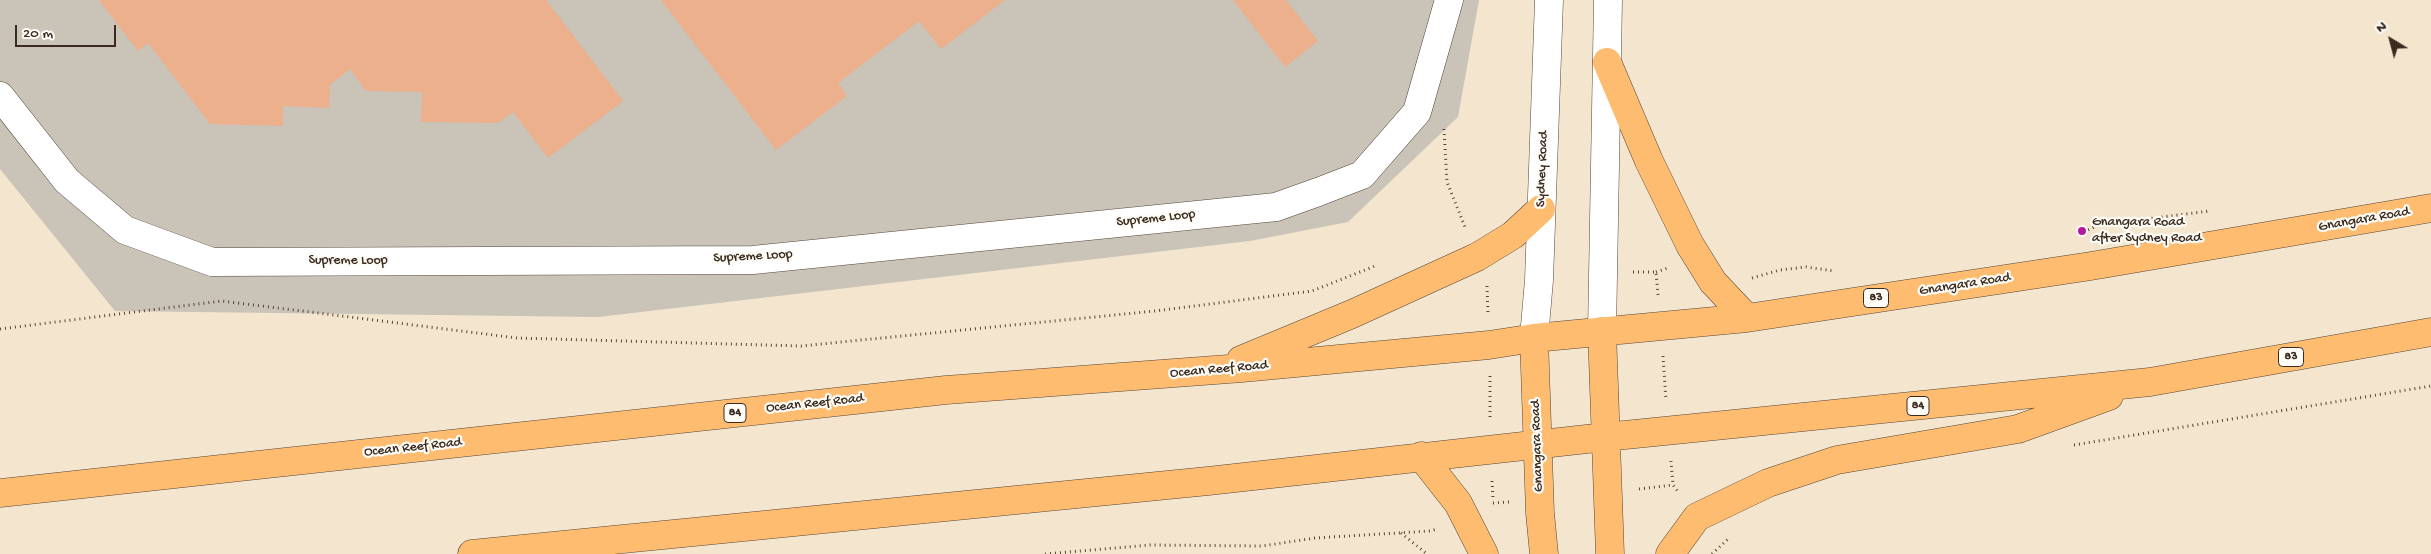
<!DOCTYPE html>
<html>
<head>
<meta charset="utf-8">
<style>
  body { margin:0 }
  #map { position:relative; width:2431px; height:554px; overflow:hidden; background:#f4e6ce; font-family:"Gochi Hand",sans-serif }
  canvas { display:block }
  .north { position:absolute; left:2366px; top:15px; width:50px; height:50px; -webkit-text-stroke:4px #fdfcf7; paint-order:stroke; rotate:323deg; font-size:14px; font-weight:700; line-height:20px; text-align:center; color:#3b2a1e }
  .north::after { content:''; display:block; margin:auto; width:18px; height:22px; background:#3b2a1e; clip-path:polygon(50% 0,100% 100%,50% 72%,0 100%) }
  .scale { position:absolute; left:15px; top:25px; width:101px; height:22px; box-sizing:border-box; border:2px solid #3b2a1e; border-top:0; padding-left:6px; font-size:15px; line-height:18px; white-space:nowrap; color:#3b2a1e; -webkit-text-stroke:4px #fdfcf7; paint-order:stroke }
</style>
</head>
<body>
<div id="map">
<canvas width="2431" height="554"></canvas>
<div class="north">N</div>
<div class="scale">20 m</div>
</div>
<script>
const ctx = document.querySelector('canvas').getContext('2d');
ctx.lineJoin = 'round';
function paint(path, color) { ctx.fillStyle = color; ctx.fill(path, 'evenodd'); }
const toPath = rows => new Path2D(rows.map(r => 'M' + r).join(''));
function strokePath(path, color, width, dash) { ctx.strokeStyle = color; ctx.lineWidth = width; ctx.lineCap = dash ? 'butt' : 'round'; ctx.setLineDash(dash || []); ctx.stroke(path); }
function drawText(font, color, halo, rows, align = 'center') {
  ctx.font = font + ' "Gochi Hand",sans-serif'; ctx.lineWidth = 4.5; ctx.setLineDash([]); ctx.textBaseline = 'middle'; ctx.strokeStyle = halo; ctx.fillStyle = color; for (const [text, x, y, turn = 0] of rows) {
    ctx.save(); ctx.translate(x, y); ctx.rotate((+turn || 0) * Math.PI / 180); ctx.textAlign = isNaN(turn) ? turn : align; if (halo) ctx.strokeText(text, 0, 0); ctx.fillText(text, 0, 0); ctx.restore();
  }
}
paint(toPath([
  [0,0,1479,0,1458,117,1348,222,1250,241,598,317,115,311,0,169]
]), '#c9c3b8');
paint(toPath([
  [99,0,546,0,623,101,548,158,513,112,498,123,421,122,422,92,366,91,350,69,330,85,329,108,283,106,283,126,210,124,148,43,138,51],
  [661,0,1005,0,941,49,919,21,838,83,847,96,776,150],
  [1233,0,1286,0,1318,41,1285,67]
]), '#ecb08d');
const minor = toPath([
  [0,96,67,181,125,230,212,262,753,260,1276,207,1318,192,1362,175,1417,112,1449,0],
  [1602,331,1608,0],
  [1534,338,1539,280,1549,0]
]);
const major = toPath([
  [1607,62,1649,161,1690,245,1713,282,1747,318],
  [1602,331,1610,554],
  [1534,338,1540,513,1544,554],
  [1241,360,1352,314,1477,257,1513,235,1541,209],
  [1421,456,1458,503,1484,554],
  [0,493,946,390,1242,368,1489,345,1534,338,1747,318,2091,266,2431,208],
  [472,554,1208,481,1605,437,2150,382,2431,332],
  [1670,554,1697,517,1768,483,1837,460,2018,429,2109,396]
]);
strokePath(minor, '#574638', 29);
strokePath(major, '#574638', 29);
strokePath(toPath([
  [1444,129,1447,182,1465,227],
  [2079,234,2099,225,2210,211],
  [1633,272,1656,272,1658,295],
  [1656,272,1668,268],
  [1752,278,1780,270,1806,267,1834,271],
  [1487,286,1488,314],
  [0,329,222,301,517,338,801,346,1155,311,1312,291,1375,266],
  [1663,356,1666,400],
  [1490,376,1490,419],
  [2074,445,2431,386],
  [1671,461,1673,485],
  [1492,481,1493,499],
  [1639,489,1673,485,1679,493],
  [1493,503,1509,502],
  [1401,533,1427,554],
  [1045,554,1150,545,1262,546,1315,538,1430,531,1437,529],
  [1712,554,1728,539]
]), '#574638', 3, [1, 4]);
strokePath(minor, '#fff', 28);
strokePath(major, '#fdbc70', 28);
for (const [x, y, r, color] of [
  [2082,231,5,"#b5179e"]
]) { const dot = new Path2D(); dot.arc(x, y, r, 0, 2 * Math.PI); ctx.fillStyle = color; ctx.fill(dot); strokePath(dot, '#fdfcf7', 2); }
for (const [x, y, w] of [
  [1876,298,25],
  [2291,357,25],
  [1918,406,22],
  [735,413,22]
]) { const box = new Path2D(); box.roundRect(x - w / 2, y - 9.5, w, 19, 4); ctx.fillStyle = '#fdfcf7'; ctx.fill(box); strokePath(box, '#3b2a1e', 1); }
drawText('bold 12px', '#3b2a1e', null, [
  ["83",1876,298],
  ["83",2291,357],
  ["84",1918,406],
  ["84",735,413]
]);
drawText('14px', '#3b2a1e', '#fdfcf7', [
  ["Sydney Road",1543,169,-88],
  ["Supreme Loop",1156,219,-6],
  ["Gnangara Road",2364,220,-10],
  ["Supreme Loop",753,257,-3],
  ["Supreme Loop",348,261],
  ["Gnangara Road",1965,285,-9],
  ["Ocean Reef Road",1219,370,-5],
  ["Ocean Reef Road",815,404,-6],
  ["Gnangara Road",1538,446,-92],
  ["Ocean Reef Road",413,448,-6]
]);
drawText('14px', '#3b2a1e', '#fdfcf7', [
  ["Gnangara Road",2092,223],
  ["after Sydney Road",2092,239]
], 'left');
</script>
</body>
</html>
